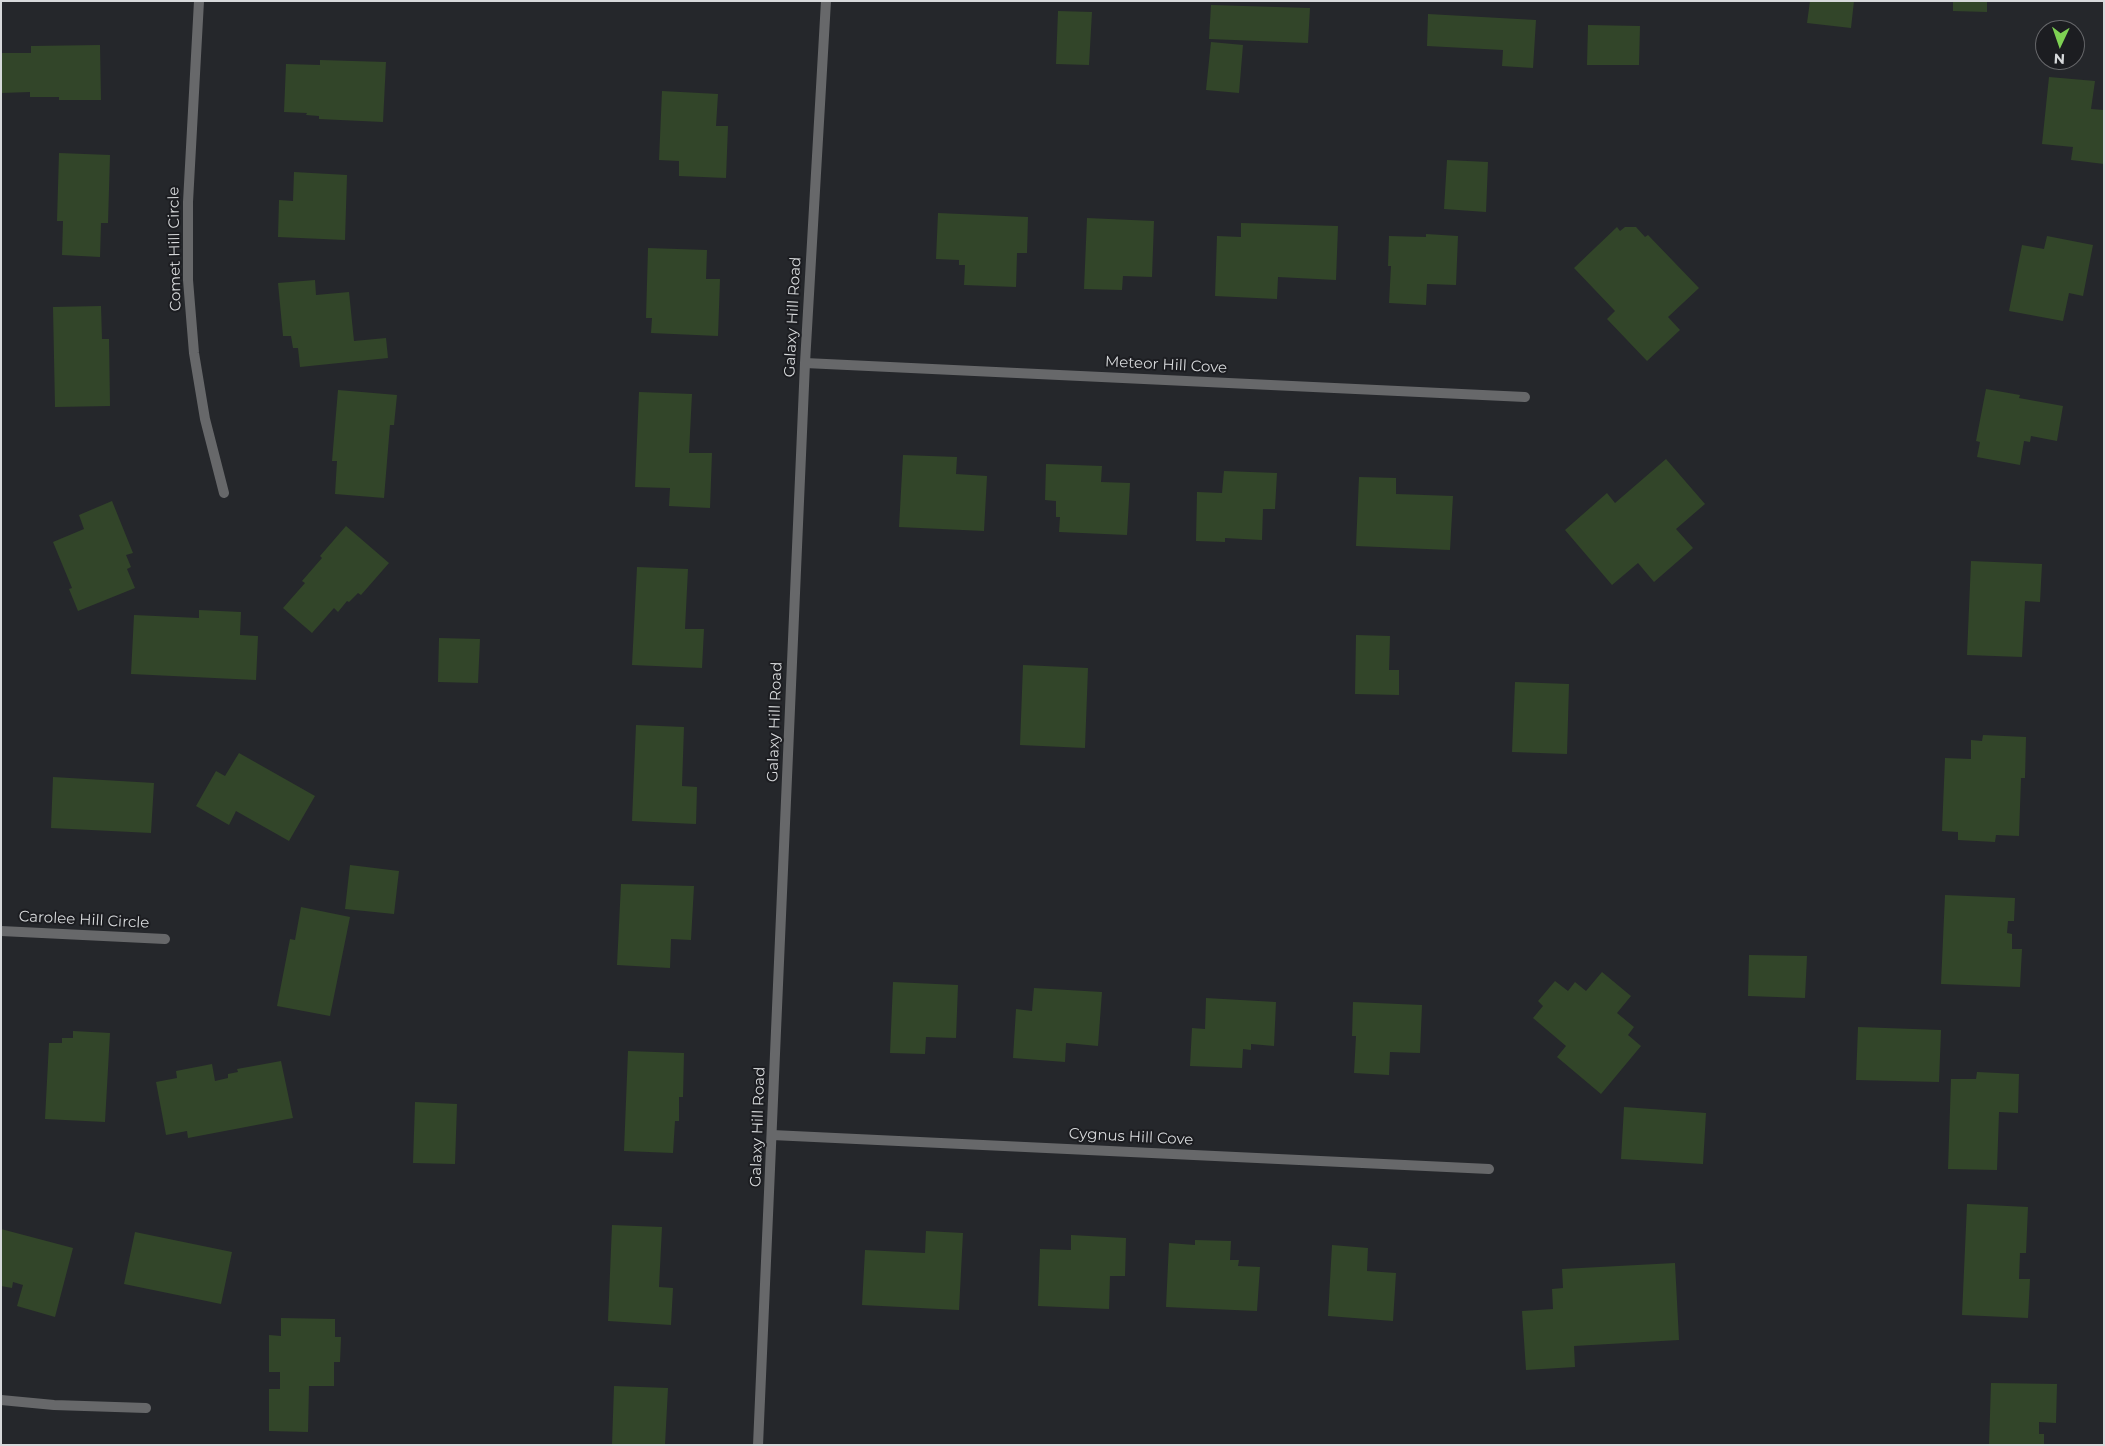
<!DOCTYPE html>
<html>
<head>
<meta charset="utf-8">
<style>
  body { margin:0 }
  #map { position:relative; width:2105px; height:1446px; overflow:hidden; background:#25272b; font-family:Montserrat,sans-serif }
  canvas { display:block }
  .frame { position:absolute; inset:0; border:2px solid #d7d9db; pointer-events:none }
  .north { position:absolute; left:2035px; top:20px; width:50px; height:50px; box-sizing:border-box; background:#1c1d21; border:1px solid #67686b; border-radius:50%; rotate:183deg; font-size:14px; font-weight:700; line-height:20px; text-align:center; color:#d7d9db }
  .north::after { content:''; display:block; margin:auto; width:18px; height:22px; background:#7ed153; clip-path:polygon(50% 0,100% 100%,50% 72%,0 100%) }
</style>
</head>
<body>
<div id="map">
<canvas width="2105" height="1446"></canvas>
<div class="frame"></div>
<div class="north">N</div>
</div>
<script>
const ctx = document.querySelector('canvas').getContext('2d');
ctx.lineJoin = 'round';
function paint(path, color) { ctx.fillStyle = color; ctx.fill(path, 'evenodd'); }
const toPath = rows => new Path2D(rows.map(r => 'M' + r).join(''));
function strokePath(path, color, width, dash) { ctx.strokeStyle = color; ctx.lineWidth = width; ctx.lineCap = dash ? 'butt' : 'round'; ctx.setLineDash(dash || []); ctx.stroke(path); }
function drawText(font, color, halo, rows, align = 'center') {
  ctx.font = font + ' Montserrat,sans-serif'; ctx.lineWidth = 4; ctx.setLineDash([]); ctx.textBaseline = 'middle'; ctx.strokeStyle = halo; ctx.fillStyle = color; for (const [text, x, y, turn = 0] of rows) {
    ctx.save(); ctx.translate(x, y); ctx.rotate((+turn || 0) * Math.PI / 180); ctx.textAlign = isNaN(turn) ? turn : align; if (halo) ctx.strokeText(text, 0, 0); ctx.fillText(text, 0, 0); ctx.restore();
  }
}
paint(toPath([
  [1810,1,1854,1,1851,28,1807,23],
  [1953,1,1987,1,1987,12,1953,11],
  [1211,5,1310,8,1308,43,1209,39],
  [1058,11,1092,12,1089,65,1056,64],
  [1428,14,1536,20,1533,68,1502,66,1503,50,1427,46],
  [1588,25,1640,26,1639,65,1587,65],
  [1211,42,1243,45,1239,93,1206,90],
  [100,45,101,100,59,100,59,97,30,97,30,92,1,93,1,53,31,53,31,46],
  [320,60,386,62,383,122,319,119,319,116,306,115,307,113,284,112,286,64,320,65],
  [2049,77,2095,81,2091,109,2104,110,2104,164,2071,160,2073,147,2042,144],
  [662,91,718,94,716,126,728,126,726,178,679,176,679,161,659,160],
  [59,153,110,155,108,223,101,223,100,257,62,255,63,221,57,221],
  [1447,160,1488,162,1486,212,1444,209],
  [294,172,347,175,345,240,278,237,279,200,293,201],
  [938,213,1028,217,1027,253,1017,253,1016,287,964,285,965,265,959,265,959,260,936,259],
  [1087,218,1154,221,1152,277,1123,276,1122,290,1084,289],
  [1241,223,1338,226,1336,280,1278,277,1277,299,1215,296,1217,236,1241,237],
  [1617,227,1620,231,1625,227,1636,227,1645,237,1648,235,1699,288,1668,317,1680,330,1647,361,1607,319,1615,311,1574,268],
  [1426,234,1458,236,1456,285,1427,284,1426,305,1389,303,1391,266,1388,266,1389,236,1426,237],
  [2047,236,2093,245,2083,296,2069,293,2063,321,2009,311,2022,245,2044,249],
  [648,248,707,250,706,279,720,279,718,336,651,333,652,318,646,318],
  [315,280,316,295,349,292,354,341,386,338,388,358,300,367,298,348,293,348,291,336,283,336,278,283],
  [101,306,102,339,109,339,110,406,55,407,53,307],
  [1986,389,2020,395,2019,398,2063,406,2057,441,2031,436,2030,442,2024,441,2020,465,1977,457,1980,442,1976,441],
  [338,390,397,395,394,425,390,425,384,498,335,494,337,461,332,461],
  [639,392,692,394,689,453,712,453,710,508,669,506,670,488,635,487],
  [903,455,957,457,956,474,987,476,984,531,899,527],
  [1666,459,1705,504,1676,529,1693,548,1654,582,1638,563,1612,585,1565,530,1607,493,1615,503],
  [1046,464,1102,466,1101,482,1130,483,1127,535,1059,532,1060,517,1056,517,1056,501,1045,500],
  [1224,471,1277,473,1275,509,1263,509,1262,540,1225,538,1225,542,1196,541,1197,492,1222,493],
  [1359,477,1396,478,1396,494,1453,496,1450,550,1356,546],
  [112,501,133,553,126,555,131,567,127,569,135,588,78,611,69,589,72,588,53,542,84,529,79,515],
  [346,526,389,563,361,595,358,593,349,602,347,601,338,612,334,608,312,633,283,608,305,583,302,581,322,558,320,556],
  [1971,561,2042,564,2040,602,2025,601,2022,657,1967,655],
  [637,567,688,569,685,629,704,629,702,668,632,665],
  [199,610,241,612,240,635,258,636,256,680,131,674,134,615,199,618],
  [1356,635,1390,636,1389,670,1399,670,1399,695,1355,694],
  [439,638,480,639,478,683,438,682],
  [1023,665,1088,668,1085,748,1020,745],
  [1515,682,1569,684,1567,754,1512,752],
  [636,725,684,727,682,786,697,787,696,824,632,821],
  [1983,735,2026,737,2025,778,2021,778,2019,836,1996,835,1995,842,1958,840,1958,832,1942,831,1945,758,1971,759,1971,740,1982,741],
  [239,753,315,796,289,841,236,811,229,825,196,806,216,771,225,776],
  [53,777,154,783,151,833,51,828],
  [350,865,399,871,394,914,345,909],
  [621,884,694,886,691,940,671,939,670,968,617,965],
  [1945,895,2015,898,2014,921,2008,921,2007,933,2012,934,2012,949,2022,949,2020,987,1941,984],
  [301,907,350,917,330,1016,277,1006,290,939,295,940],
  [1749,955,1807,956,1805,998,1748,996],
  [1602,972,1631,996,1617,1013,1634,1027,1628,1035,1641,1046,1601,1094,1557,1057,1566,1046,1533,1018,1543,1006,1538,1001,1555,981,1568,991,1575,982,1586,991],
  [893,982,958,985,956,1038,926,1037,925,1054,890,1053],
  [1034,988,1102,992,1098,1046,1066,1043,1065,1062,1013,1058,1016,1009,1032,1011],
  [1206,998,1276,1002,1274,1046,1251,1044,1251,1050,1243,1049,1242,1068,1190,1066,1192,1028,1205,1029],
  [1353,1002,1422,1005,1420,1053,1390,1052,1389,1075,1354,1073,1356,1036,1352,1036],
  [1858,1027,1941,1030,1939,1082,1856,1080],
  [73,1031,110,1033,105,1122,45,1119,49,1043,62,1043,62,1038,73,1038],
  [628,1051,684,1053,683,1097,679,1097,679,1121,675,1121,673,1153,624,1151],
  [281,1061,293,1118,188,1138,187,1131,166,1135,156,1082,177,1078,176,1071,212,1064,215,1081,228,1078,228,1074,238,1072,237,1069],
  [1977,1072,2019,1074,2018,1113,1999,1112,1997,1170,1948,1169,1951,1079,1976,1079],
  [415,1102,457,1104,455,1164,413,1163],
  [1624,1107,1706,1113,1703,1164,1621,1159],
  [1967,1204,2028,1207,2026,1253,2020,1253,2019,1279,2030,1279,2028,1318,1962,1315],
  [612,1225,662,1227,659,1287,673,1288,671,1325,608,1321],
  [1,1229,73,1248,55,1317,17,1306,23,1285,13,1282,12,1288,1,1286],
  [926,1231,963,1233,959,1310,862,1305,865,1250,925,1253],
  [135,1232,232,1252,221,1304,124,1284],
  [1071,1235,1126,1238,1125,1276,1110,1276,1109,1309,1038,1306,1040,1249,1071,1250],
  [1195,1240,1231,1241,1230,1260,1239,1260,1238,1266,1260,1267,1257,1311,1166,1307,1169,1243,1195,1245],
  [1332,1245,1368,1248,1367,1271,1396,1273,1393,1321,1328,1316],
  [1675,1263,1679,1340,1574,1346,1575,1367,1526,1370,1522,1311,1553,1309,1552,1289,1563,1288,1562,1269],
  [281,1318,335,1319,335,1337,341,1337,340,1362,334,1362,334,1386,309,1386,308,1432,269,1431,269,1389,280,1389,280,1372,269,1372,269,1335,281,1336],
  [1991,1383,2057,1384,2056,1423,2039,1422,2039,1434,2044,1434,2044,1445,1989,1445],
  [614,1386,668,1388,665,1445,612,1445]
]), '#324529');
strokePath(toPath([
  [199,1,188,202,188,280,194,353,205,419,224,493],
  [805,363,1525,397],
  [1,931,165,939],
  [772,1135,1489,1169],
  [1,1400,54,1405,146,1408],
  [758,1445,805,363,826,1]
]), '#67686a', 10);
drawText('15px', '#d7d9db', '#1c1d21', [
  ["Comet Hill Circle",175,249,-91],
  ["Galaxy Hill Road",793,317,-87],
  ["Meteor Hill Cove",1166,365,3],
  ["Galaxy Hill Road",775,722,-88],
  ["Carolee Hill Circle",84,920,3],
  ["Galaxy Hill Road",758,1127,-88],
  ["Cygnus Hill Cove",1131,1137,3]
]);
</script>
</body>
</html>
